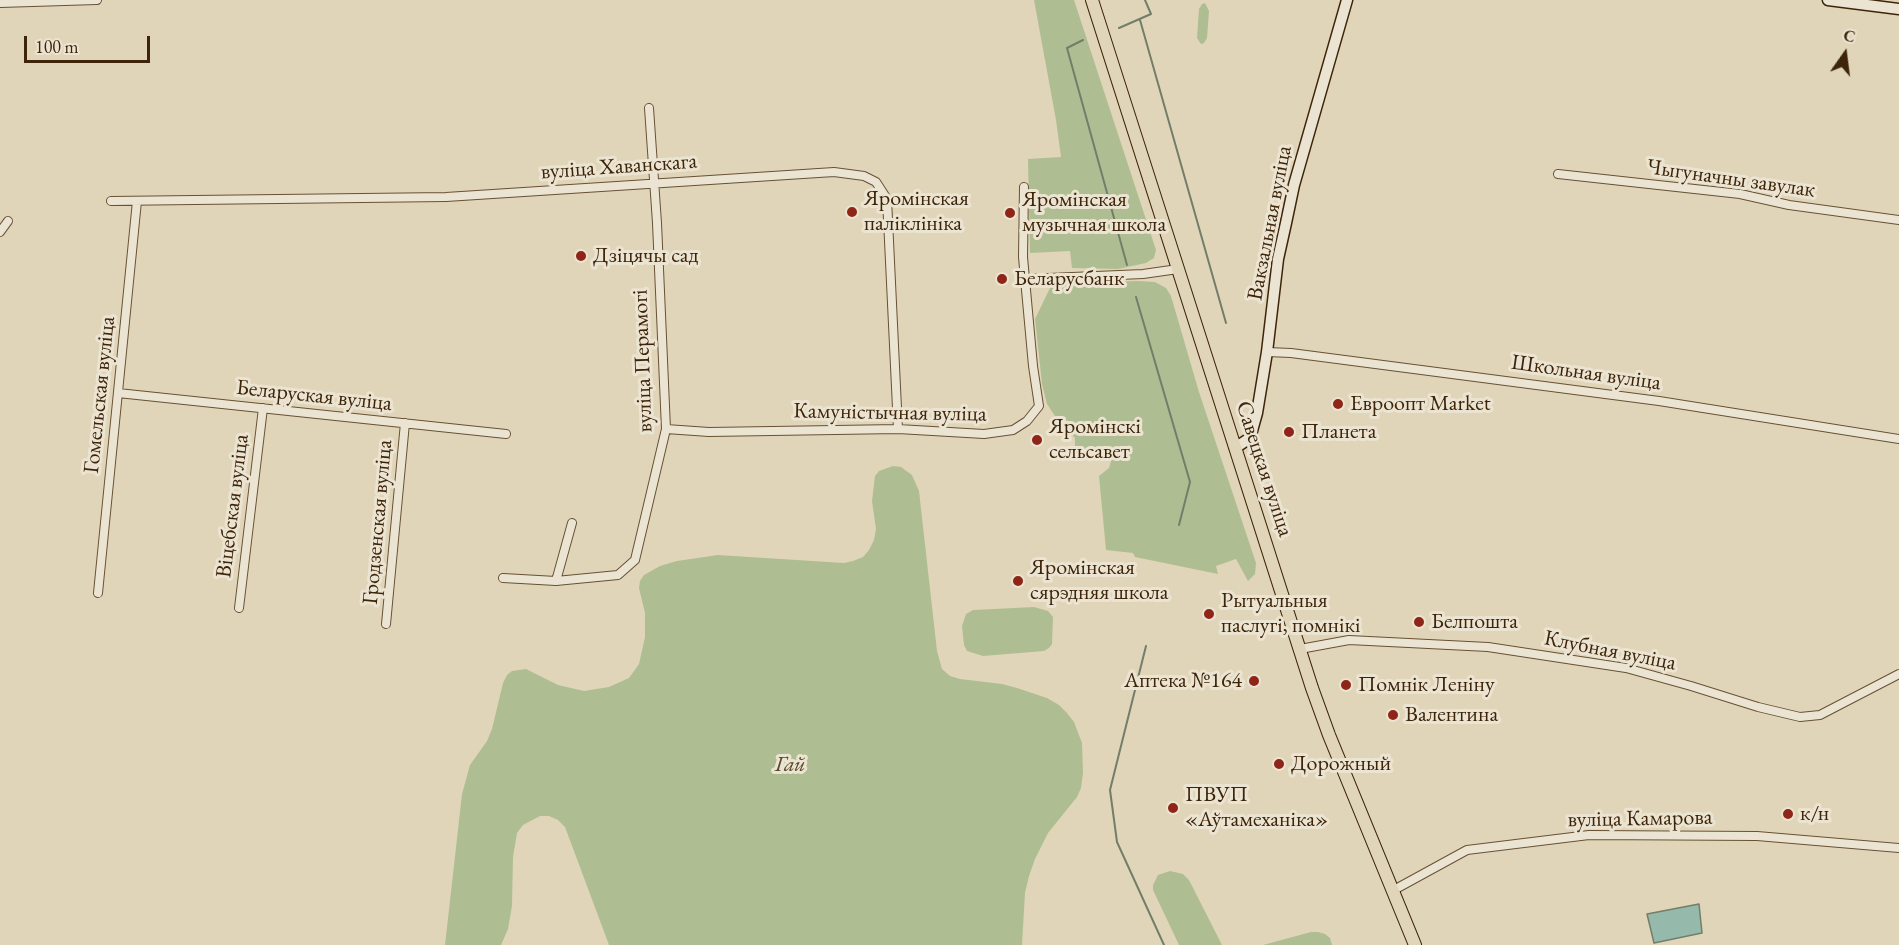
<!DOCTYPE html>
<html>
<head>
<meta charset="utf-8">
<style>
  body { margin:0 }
  #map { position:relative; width:1899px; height:945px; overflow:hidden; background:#e1d5b9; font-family:"EB Garamond",serif }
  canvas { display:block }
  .north { position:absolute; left:1815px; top:24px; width:60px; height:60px; -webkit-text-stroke:4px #ece4d2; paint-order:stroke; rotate:14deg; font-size:16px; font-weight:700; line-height:24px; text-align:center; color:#3e2509 }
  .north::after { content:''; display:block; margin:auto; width:21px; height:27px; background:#3e2509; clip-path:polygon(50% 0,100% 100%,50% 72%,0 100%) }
  .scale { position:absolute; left:24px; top:36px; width:126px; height:27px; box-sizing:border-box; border:3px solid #3e2509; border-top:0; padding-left:8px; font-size:18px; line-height:21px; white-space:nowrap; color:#3e2509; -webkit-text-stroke:4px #ece4d2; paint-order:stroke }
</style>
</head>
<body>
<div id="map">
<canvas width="1899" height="945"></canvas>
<div class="north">С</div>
<div class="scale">100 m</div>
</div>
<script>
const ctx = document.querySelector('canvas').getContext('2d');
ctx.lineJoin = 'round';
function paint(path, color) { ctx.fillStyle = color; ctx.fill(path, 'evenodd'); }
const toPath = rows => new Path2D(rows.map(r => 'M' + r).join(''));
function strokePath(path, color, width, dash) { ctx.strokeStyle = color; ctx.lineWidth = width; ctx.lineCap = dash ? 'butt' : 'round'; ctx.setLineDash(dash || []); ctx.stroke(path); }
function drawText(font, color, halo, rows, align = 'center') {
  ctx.font = font + ' "EB Garamond",serif'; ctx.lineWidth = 6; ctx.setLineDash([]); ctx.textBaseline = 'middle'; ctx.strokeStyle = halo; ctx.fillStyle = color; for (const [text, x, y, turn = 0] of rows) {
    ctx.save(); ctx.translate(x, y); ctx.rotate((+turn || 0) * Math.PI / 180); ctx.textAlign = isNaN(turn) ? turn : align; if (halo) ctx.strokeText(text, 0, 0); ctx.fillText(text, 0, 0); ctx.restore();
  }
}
paint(toPath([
  [1034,0,1074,0,1156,250,1154,258,1146,263,1118,269,1072,268,1070,251,1030,253,1028,159,1061,157,1056,120],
  [1205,3,1209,11,1207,38,1204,43,1201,44,1197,38,1199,9,1202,4],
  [1138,281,1155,282,1166,288,1171,296,1199,392,1256,563,1255,574,1248,581,1236,559,1216,566,1218,574,1135,557,1133,553,1106,550,1099,476,1109,468,1112,458,1106,448,1075,449,1075,438,1055,416,1047,404,1042,384,1035,319,1050,288,1074,283],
  [893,466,901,467,912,475,919,491,937,651,942,669,950,676,960,679,1002,684,1017,688,1047,698,1059,705,1067,713,1074,722,1082,743,1083,773,1081,788,1077,797,1048,833,1035,859,1029,876,1025,893,1022,945,609,945,565,827,558,820,549,816,540,816,523,825,517,833,513,857,512,906,508,929,501,945,445,945,462,794,470,765,487,741,492,729,503,683,507,675,512,671,526,669,558,685,584,691,609,687,629,678,639,664,645,637,645,613,639,588,640,581,644,575,660,566,677,561,718,555,844,563,853,561,863,557,869,550,874,540,876,529,872,501,875,476,879,471],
  [1034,607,1048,611,1053,617,1052,644,1049,648,1044,651,983,656,967,651,964,645,962,626,966,614,973,610],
  [1170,871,1183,874,1189,880,1222,945,1179,945,1153,890,1153,885,1158,875],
  [1311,932,1318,932,1325,934,1330,938,1332,945,1263,945]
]), '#afbe92');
const water = toPath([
  [1699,904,1702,933,1654,943,1647,914,1699,904]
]);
paint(water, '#95b9aa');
strokePath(water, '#727e6a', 1.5);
strokePath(toPath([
  [1140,20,1226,323],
  [1119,28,1151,14,1145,0],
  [1083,40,1067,48,1127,265],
  [1136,297,1190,482,1179,525],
  [1146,646,1110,790,1117,842,1164,945]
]), '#727e6a', 2);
const street = toPath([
  [0,3,97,0],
  [1558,174,1740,194,1789,205,1899,220],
  [1024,187,1023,257,1025,279],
  [111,201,446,197,834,172,864,176,876,182,887,199,898,429],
  [0,232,8,221],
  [1267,352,1291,353,1659,401,1899,439],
  [118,393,506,434],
  [666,429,709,432,898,429,984,434,1013,430,1027,421,1039,406,1033,366,1025,279,1143,274,1178,269],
  [572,523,556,581,618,575,635,560,666,429,657,223,649,108],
  [503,578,556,581],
  [98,593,137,201],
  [239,608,263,408],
  [386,624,405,423],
  [1300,649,1349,640,1488,647,1626,668,1691,686,1758,707,1800,717,1820,715,1899,674],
  [1392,891,1467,850,1589,835,1757,836,1899,848]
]);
const secondary = toPath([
  [1828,0,1899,9],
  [1235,448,1250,438,1257,413,1267,352,1278,259,1286,223,1294,185,1347,0]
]);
const primary = toPath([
  [1092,0,1312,688,1329,735,1415,945]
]);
strokePath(street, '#675135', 10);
strokePath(secondary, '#3e2509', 13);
strokePath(primary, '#3e2509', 14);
strokePath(street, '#ece4d2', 8);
strokePath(secondary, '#ece4d2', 10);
strokePath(primary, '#e1d5b9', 12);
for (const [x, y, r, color] of [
  [852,212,6,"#8f2418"],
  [1010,213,6,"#8f2418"],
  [581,256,6,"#8f2418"],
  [1002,279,6,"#8f2418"],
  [1338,404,6,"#8f2418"],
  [1289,432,6,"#8f2418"],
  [1037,440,6,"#8f2418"],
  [1018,581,6,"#8f2418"],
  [1209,614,6,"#8f2418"],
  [1419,622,6,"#8f2418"],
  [1254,681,6,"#8f2418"],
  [1346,685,6,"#8f2418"],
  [1393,715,6,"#8f2418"],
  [1279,764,6,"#8f2418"],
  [1173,808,6,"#8f2418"],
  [1788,814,6,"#8f2418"]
]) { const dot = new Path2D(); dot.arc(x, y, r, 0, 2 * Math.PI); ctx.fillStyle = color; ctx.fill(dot); strokePath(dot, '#ece4d2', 2); }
drawText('22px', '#3e2509', '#ece4d2', [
  ["вуліца Хаванскага",619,167,-4],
  ["Чыгуначны завулак",1731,179,8],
  ["Вакзальная вуліца",1270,223,-79],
  ["вуліца Перамогі",643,361,-92],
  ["Школьная вуліца",1586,373,8],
  ["Гомельская вуліца",100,395,-84],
  ["Беларуская вуліца",314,396,6],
  ["Камуністычная вуліца",890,413,1],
  ["Савецкая вуліца",1264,469,72],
  ["Віцебская вуліца",233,506,-83],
  ["Гродзенская вуліца",378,522,-85],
  ["Клубная вуліца",1610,651,11],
  ["вуліца Камарова",1640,819,-1]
]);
drawText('22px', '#3e2509', '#ece4d2', [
  ["Яромінская",864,199],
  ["паліклініка",864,224],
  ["Яромінская",1022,200],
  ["музычная школа",1022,225],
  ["Дзіцячы сад",593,256],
  ["Беларусбанк",1014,279],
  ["Евроопт Market",1350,404],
  ["Яромінскі",1049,427],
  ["сельсавет",1049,452],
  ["Планета",1301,432],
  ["Яромінская",1030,568],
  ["сярэдняя школа",1030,593],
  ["Рытуальныя",1221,601],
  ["паслугі, помнікі",1221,626],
  ["Белпошта",1431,622],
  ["Аптека №164",1242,681,"right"],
  ["Помнік Леніну",1358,685],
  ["Валентина",1405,715],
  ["Дорожный",1291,764],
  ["ПВУП",1185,795],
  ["«Аўтамеханіка»",1185,820],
  ["к/н",1800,814]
], 'left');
drawText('italic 22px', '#5a4b2b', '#ece4d2', [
  ["Гай",790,765]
]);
</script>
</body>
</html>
